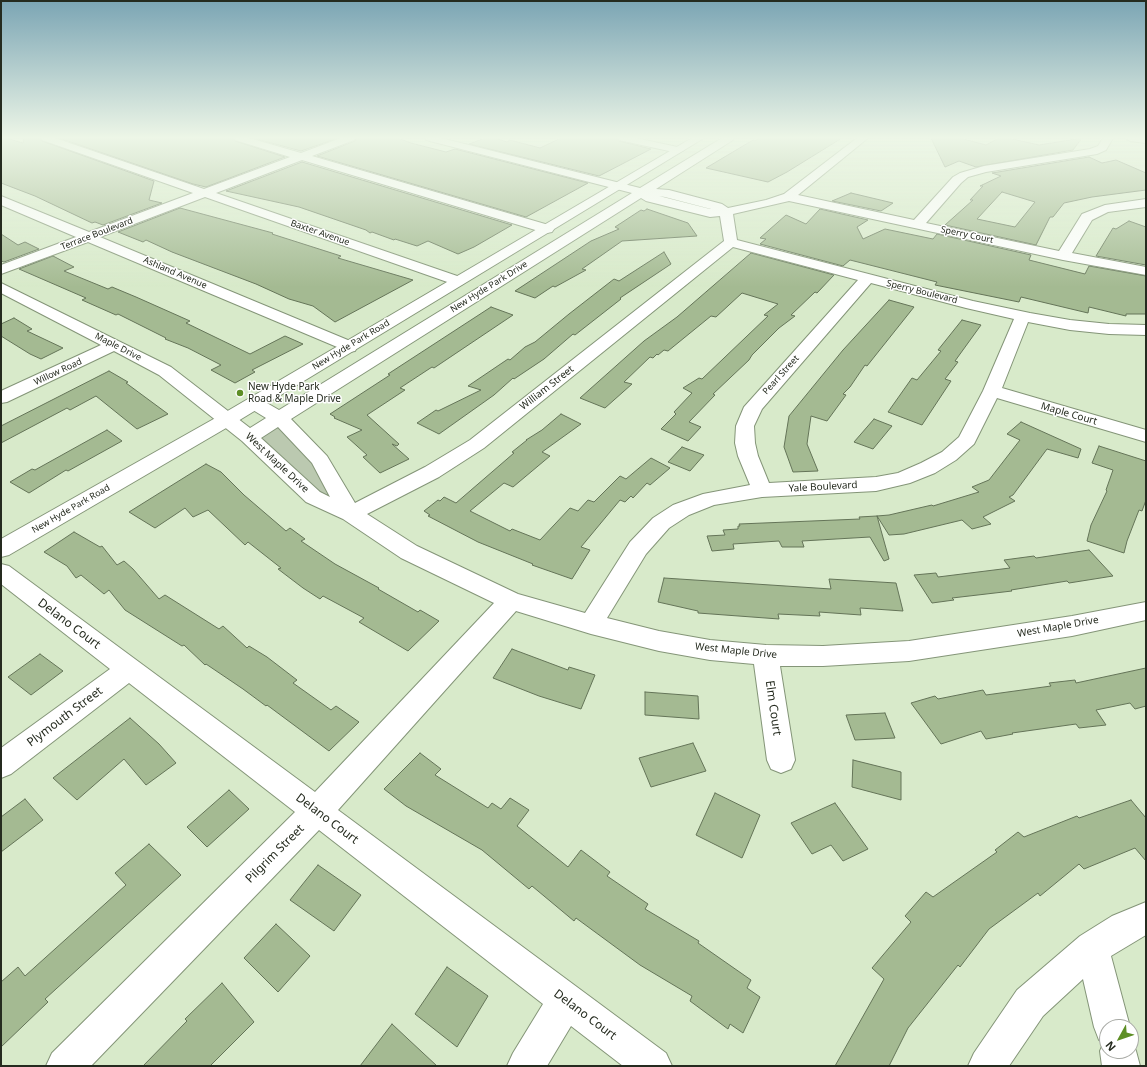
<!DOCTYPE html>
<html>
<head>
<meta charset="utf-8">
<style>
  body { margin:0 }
  #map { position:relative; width:1147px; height:1067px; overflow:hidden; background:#d8eaca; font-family:"Noto Sans",sans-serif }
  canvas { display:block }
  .frame { position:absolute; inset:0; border:2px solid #252b1f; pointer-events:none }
  .north { position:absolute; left:1099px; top:1019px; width:40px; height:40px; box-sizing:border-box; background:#fff; border:1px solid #a8aaa5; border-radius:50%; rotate:230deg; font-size:11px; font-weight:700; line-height:16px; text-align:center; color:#252b1f }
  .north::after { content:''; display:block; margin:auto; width:14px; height:18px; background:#5d8e25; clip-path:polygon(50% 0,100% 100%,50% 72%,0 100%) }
</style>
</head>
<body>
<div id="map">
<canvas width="1147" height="1067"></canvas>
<div class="frame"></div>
<div class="north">N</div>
</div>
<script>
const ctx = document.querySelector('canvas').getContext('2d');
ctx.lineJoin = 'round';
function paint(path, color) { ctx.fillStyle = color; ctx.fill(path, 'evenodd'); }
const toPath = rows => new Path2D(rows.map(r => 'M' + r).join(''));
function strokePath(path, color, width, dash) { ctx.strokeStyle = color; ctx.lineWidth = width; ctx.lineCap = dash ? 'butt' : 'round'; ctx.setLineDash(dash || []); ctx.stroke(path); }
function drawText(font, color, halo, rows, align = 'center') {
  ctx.font = font + ' "Noto Sans",sans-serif'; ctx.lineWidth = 3; ctx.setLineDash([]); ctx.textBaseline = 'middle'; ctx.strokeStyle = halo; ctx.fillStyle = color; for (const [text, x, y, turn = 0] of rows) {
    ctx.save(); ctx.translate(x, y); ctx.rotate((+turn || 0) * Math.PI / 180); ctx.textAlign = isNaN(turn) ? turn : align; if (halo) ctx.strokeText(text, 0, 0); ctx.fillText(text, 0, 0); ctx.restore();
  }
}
paint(toPath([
  [279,420,315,460,342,507,315,494,253,437]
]), '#bbc9b0');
const building = toPath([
  [1,138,6,138,23,143,24,138,40,138,42,141,154,181,149,200,162,203,103,225,95,222,92,223,35,196,1,183,1,138],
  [59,138,233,138,235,141,285,157,206,187,193,184,59,138],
  [253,138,338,138,301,151,253,138],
  [356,138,398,138,411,143,446,152,455,149,588,183,526,217,317,156,355,141,356,138],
  [485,138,494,138,507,142,510,140,540,148,561,138,617,138,619,141,651,149,599,176,469,144,485,138],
  [759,138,842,138,787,172,768,182,706,168,753,140,755,141,759,138],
  [931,138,960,138,986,145,999,138,1008,138,1039,145,1082,138,1073,150,976,167,959,161,945,167,931,138],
  [1089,157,1102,163,1116,160,1146,173,1146,190,1092,197,1064,203,1053,217,1050,217,1036,245,945,225,973,200,970,200,983,186,980,186,1001,176,992,173,1089,157],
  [1002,192,1035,202,1015,227,977,219,1002,192],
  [302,162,512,225,474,247,458,254,428,241,417,246,395,239,394,240,372,232,370,233,366,230,299,207,226,191,302,162],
  [851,193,893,203,881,211,832,201,851,193],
  [180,208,273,233,272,234,341,256,338,258,413,280,335,322,313,306,289,299,256,284,172,252,146,240,143,242,118,232,180,208],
  [647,209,688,223,697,236,622,241,582,269,586,270,555,287,553,286,535,298,515,291,591,241,619,229,615,227,641,210,644,211,647,209],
  [820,209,868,220,857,227,863,239,885,229,933,239,937,234,1031,255,1029,260,1085,274,1089,266,1146,276,1146,314,1126,314,1126,316,1089,307,1088,313,1021,297,1019,302,935,285,937,282,850,260,843,266,760,244,766,239,760,238,786,215,806,224,820,209],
  [1129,221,1146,227,1146,265,1096,256,1113,228,1116,229,1129,221],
  [1,234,18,245,25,242,39,249,4,262,1,261,1,234],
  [664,252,671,264,620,298,621,299,575,335,573,334,544,359,514,379,513,378,494,395,439,434,417,423,436,410,438,411,481,390,468,386,508,359,510,360,525,347,535,342,569,314,614,279,619,281,664,252],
  [751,253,834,275,817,293,815,292,791,315,795,316,779,328,752,355,749,360,713,394,715,395,689,422,701,427,688,441,661,429,676,414,674,412,692,393,683,388,699,378,702,379,768,316,764,315,778,304,742,293,716,317,711,316,668,351,664,350,658,355,657,354,653,358,650,357,624,382,632,384,605,408,580,398,644,341,677,317,751,253],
  [53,256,74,267,64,271,108,289,112,287,136,297,190,321,186,323,250,354,285,336,303,344,252,370,255,372,235,383,211,370,221,365,188,348,165,339,166,338,118,314,116,315,82,300,86,298,19,269,53,256],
  [889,300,914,307,867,366,865,365,850,387,843,394,846,395,827,421,811,416,807,444,818,471,793,472,784,447,789,416,843,350,889,300],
  [491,307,513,315,434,368,432,367,400,388,405,390,367,415,399,444,397,446,392,444,409,459,380,473,363,457,367,455,347,437,362,430,334,418,335,417,330,414,390,375,388,374,491,307],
  [14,318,32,329,27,331,63,348,41,359,30,354,1,336,1,324,14,318],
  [962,320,981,325,955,361,958,362,945,379,951,381,922,425,888,412,912,378,917,380,941,351,938,350,962,320],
  [109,371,128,382,126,383,168,414,137,429,96,396,70,410,67,408,1,443,1,426,109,371],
  [561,414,581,424,542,452,550,456,513,487,504,483,470,511,510,531,512,529,540,540,570,508,578,511,588,500,594,502,620,476,626,479,651,458,670,468,650,485,647,483,633,498,631,496,625,502,620,500,581,547,590,550,572,579,532,565,533,564,478,542,428,516,430,515,424,511,438,500,440,501,444,497,456,503,514,453,512,452,527,440,526,440,542,430,561,414],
  [874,419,892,426,873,449,854,442,874,419],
  [1021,422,1081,449,1078,458,1047,449,1013,495,1009,497,1015,501,983,517,991,524,972,529,962,520,904,534,889,535,877,516,889,515,932,505,933,506,979,492,972,487,989,480,1020,440,1007,434,1021,422],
  [107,430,122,441,68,471,66,470,29,493,10,482,32,469,35,470,107,430],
  [1099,446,1146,461,1146,500,1142,511,1139,510,1127,541,1124,553,1087,541,1091,525,1107,491,1106,490,1113,470,1092,463,1099,446],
  [682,447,704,455,690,471,668,462,682,447],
  [206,464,221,472,244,495,286,531,290,528,305,539,301,541,335,564,379,588,378,589,418,612,420,610,439,621,408,651,359,622,364,618,323,596,320,599,303,588,278,569,281,568,248,542,245,545,208,510,193,517,185,508,155,528,129,512,206,464],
  [877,516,889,559,884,561,870,537,802,541,804,547,782,547,779,541,733,544,734,549,712,551,707,536,725,535,723,530,738,529,738,526,740,526,739,524,860,519,859,517,877,516],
  [74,532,100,547,102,546,117,565,124,561,133,569,159,599,165,595,219,629,223,626,247,648,249,646,267,657,297,680,293,683,331,710,336,706,359,722,329,751,267,705,266,706,243,689,206,664,205,665,184,645,182,646,125,610,109,590,104,594,81,575,76,578,67,566,44,552,74,532],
  [1089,550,1113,576,1069,583,1067,581,1011,590,1012,591,952,598,954,600,932,603,914,575,936,573,938,577,1010,568,1004,560,1034,556,1036,558,1089,550],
  [664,578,831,589,829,579,896,583,903,611,860,608,861,615,819,612,820,616,778,614,779,619,698,613,698,611,658,602,664,578],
  [512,649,568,670,569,667,595,675,581,709,539,696,493,678,512,649],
  [40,654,63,671,31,695,8,677,40,654],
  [1146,668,1146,706,1135,709,1130,703,1096,710,1106,725,1079,728,1076,724,1012,733,1013,734,986,739,981,731,941,744,911,703,935,696,938,699,983,690,986,695,1051,686,1049,683,1075,680,1076,683,1146,668],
  [645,692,698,696,699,719,645,715,645,692],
  [885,713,895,738,855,740,846,715,885,713],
  [130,718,159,744,176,763,146,785,124,759,77,800,53,778,130,718],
  [693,743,706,771,651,787,639,758,693,743],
  [420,753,441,769,435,775,488,808,492,803,501,809,510,798,529,810,517,826,568,867,581,850,610,872,607,876,648,904,645,909,699,941,698,943,751,980,747,988,760,997,743,1033,730,1024,728,1029,690,1001,692,996,640,965,576,918,574,921,532,886,529,889,482,850,406,806,384,789,420,753],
  [853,760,901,772,901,800,852,787,853,760],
  [229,790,249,809,207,847,187,827,229,790],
  [715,793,760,815,742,858,696,835,715,793],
  [25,799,43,820,1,852,1,817,25,799],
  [1131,800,1146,818,1146,861,1135,848,1084,869,1079,864,1040,896,1038,893,989,929,960,967,958,965,908,1028,889,1066,835,1066,884,979,872,968,911,922,905,916,926,892,933,897,997,852,995,850,1018,832,1024,837,1077,816,1079,818,1131,800],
  [835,803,868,849,843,861,831,845,812,854,791,823,835,803],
  [149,844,181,875,45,999,48,1002,1,1047,1,982,18,967,25,976,126,885,115,873,149,844],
  [318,865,361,895,334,931,290,900,318,865],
  [276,924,310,956,278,992,244,958,276,924],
  [447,967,488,996,457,1047,415,1014,447,967],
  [222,983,254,1022,210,1066,143,1066,187,1021,185,1019,222,983],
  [392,1024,408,1039,437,1066,360,1066,392,1024]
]);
paint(building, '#a4ba92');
strokePath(building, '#647458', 1);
const minor = toPath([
  [41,138,55,138,204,189,290,157,235,140,234,138,249,138,301,153,341,138,355,138,354,140,312,156,552,226,554,229,552,232,547,233,542,232,302,160,216,193,463,278,465,281,463,284,458,285,453,284,205,197,100,237,355,343,357,347,355,351,349,352,88,242,1,274,1,265,76,237,1,205,1,196,89,232,193,193,42,140,41,138],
  [425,138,441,138,640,188,722,138,734,138,733,140,656,189,669,190,722,204,728,208,766,200,784,194,857,138,868,138,798,195,914,220,953,177,960,173,984,166,1090,149,1098,146,1103,138,1113,138,1106,150,1097,154,986,172,968,177,961,183,926,223,1059,251,1082,214,1105,205,1146,199,1146,207,1108,212,1092,220,1072,253,1146,267,1146,275,1063,260,789,201,733,214,737,240,973,301,1030,313,1070,320,1109,324,1146,325,1146,335,1109,334,1070,330,1028,322,1002,388,1146,430,1146,442,997,398,974,444,956,460,935,473,910,483,876,491,762,497,714,505,689,515,669,528,646,554,607,618,659,631,710,640,766,645,823,646,909,641,1072,616,1146,602,1146,620,1072,636,909,661,823,666,780,666,795,760,791,769,781,773,771,769,767,760,754,664,710,660,659,651,591,634,516,611,338,810,666,1053,672,1066,623,1066,571,1026,547,1066,507,1066,513,1053,543,1004,319,830,91,1066,46,1066,52,1053,295,812,129,683,11,774,1,778,1,748,110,669,1,584,1,564,9,566,315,792,494,603,401,558,343,519,306,502,242,441,159,375,114,351,7,402,1,403,1,391,101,345,1,293,1,283,171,367,250,428,266,418,248,407,245,403,248,399,254,398,260,399,279,410,632,193,426,140,425,138],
  [659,196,665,197,711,209,710,209,659,196],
  [641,198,646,201,710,217,720,216,724,241,470,440,425,467,355,503,327,456,291,419,641,198],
  [733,247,858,280,744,407,736,426,735,443,738,456,750,485,703,494,673,505,653,518,630,542,585,613,518,594,417,546,367,514,439,477,484,448,733,247],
  [871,283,966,308,1014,319,983,391,959,437,942,452,921,463,898,473,876,477,769,483,758,456,755,443,754,426,762,409,871,283],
  [278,427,312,463,330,497,320,492,261,438,278,427],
  [618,138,636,138,682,148,684,150,678,153,619,140,618,138],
  [1125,138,1146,138,1146,143,1130,141,1125,138],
  [1146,902,1146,935,1111,956,1130,1027,1107,1027,1107,1051,1131,1051,1131,1038,1136,1051,1140,1066,1102,1066,1100,1051,1104,1042,1099,1040,1094,1027,1083,979,1043,1016,1009,1066,968,1066,974,1053,1017,990,1080,936,1112,916,1146,902]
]);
const major = toPath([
  [692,138,704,138,233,424,9,555,1,557,1,539,219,416,692,138]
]);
strokePath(minor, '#849578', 2);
strokePath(major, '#849578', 2);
paint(minor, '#fff');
paint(major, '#fff');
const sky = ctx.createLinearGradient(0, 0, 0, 287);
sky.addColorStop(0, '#7ba5b4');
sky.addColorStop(0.48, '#edf6e7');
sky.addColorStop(1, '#edf6e700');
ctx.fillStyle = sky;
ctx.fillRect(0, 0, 1147, 287);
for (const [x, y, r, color] of [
  [240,393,4,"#5d8e25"]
]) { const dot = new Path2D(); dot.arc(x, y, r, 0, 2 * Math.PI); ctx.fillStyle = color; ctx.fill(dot); strokePath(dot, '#fff', 1.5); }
drawText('9px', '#252b1f', '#fff', [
  ["Baxter Avenue",320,233,19],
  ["Terrace Boulevard",97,234,-21],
  ["Sperry Court",967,235,12],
  ["Ashland Avenue",175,273,23],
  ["New Hyde Park Drive",489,287,-32],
  ["Sperry Boulevard",922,292,14],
  ["New Hyde Park Road",351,345,-31],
  ["Maple Drive",118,347,27],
  ["Willow Road",58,372,-25],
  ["Pearl Street",781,375,-48],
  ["New Hyde Park Road",71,509,-30]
]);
drawText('10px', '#252b1f', '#fff', [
  ["New Hyde Park",248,387],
  ["Road & Maple Drive",248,399]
], 'left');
drawText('10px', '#252b1f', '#fff', [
  ["William Street",547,388,-38],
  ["Maple Court",1069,414,16],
  ["West Maple Drive",277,463,43],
  ["Yale Boulevard",823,487,-3],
  ["West Maple Drive",1058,627,-10],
  ["West Maple Drive",736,651,6]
]);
drawText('12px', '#252b1f', '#fff', [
  ["Delano Court",69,624,37],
  ["Elm Court",773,708,82],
  ["Plymouth Street",65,717,-37],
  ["Delano Court",327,819,37],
  ["Pilgrim Street",275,854,-45],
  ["Delano Court",585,1015,37]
]);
</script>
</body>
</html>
